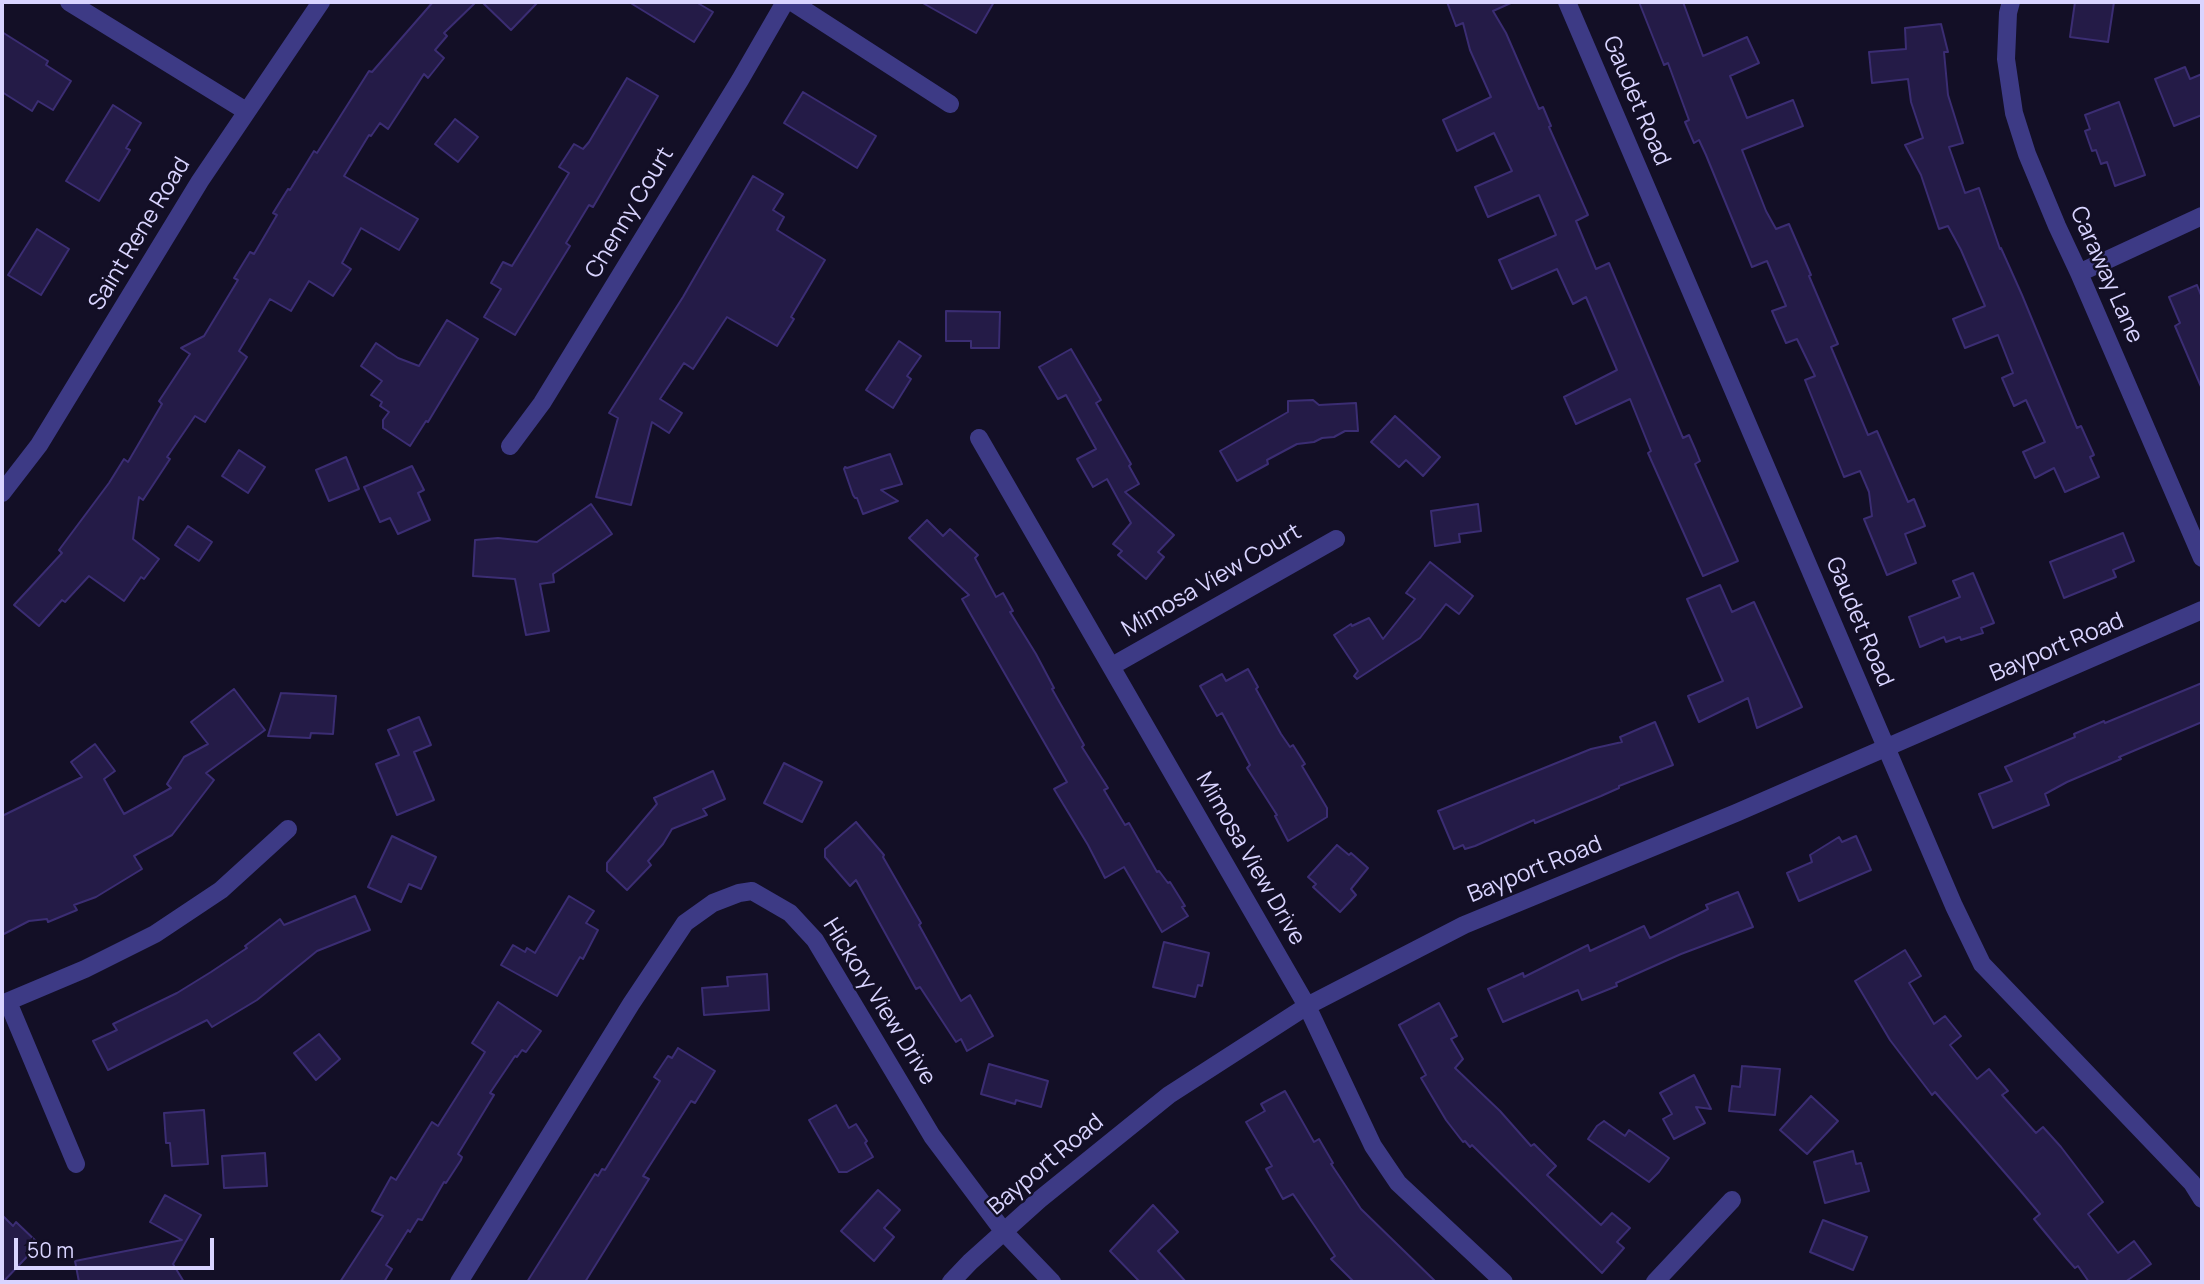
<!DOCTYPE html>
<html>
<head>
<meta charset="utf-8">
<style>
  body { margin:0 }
  #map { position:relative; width:2204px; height:1284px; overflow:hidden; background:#130f26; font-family:Manrope,sans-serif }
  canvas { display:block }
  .frame { position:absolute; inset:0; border:4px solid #d9d4ff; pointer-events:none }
  .scale { position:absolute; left:14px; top:1238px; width:200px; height:32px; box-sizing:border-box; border:4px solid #d9d4ff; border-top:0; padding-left:9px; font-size:21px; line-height:24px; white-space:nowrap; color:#d9d4ff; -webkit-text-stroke:5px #130f26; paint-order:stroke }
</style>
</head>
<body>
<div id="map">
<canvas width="2204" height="1284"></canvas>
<div class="frame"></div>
<div class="scale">50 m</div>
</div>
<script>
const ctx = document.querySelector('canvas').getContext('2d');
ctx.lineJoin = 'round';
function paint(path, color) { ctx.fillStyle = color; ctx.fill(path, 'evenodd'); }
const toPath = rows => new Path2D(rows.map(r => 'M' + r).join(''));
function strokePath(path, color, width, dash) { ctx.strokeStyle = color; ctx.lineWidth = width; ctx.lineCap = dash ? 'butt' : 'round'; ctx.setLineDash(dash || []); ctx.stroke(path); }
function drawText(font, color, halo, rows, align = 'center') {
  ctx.font = font + ' Manrope,sans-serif'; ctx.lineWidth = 5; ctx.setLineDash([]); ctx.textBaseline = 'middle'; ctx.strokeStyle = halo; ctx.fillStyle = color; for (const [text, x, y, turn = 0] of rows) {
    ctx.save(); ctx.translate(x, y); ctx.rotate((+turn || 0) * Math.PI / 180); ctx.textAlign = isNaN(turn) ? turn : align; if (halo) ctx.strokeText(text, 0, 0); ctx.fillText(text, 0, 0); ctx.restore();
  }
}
const building = toPath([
  [433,2,476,2,444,33,447,36,435,50,444,58,428,78,424,74,388,129,380,123,371,136,369,135,344,176,418,219,399,250,361,228,342,263,351,269,333,296,309,281,291,311,270,299,239,351,247,357,233,379,205,422,195,416,167,457,170,459,143,500,139,497,133,539,159,559,144,579,141,577,124,601,89,576,65,602,62,600,39,626,14,605,62,553,59,550,109,483,124,459,128,462,162,404,159,401,190,354,181,348,204,336,238,280,234,278,250,252,254,254,277,215,273,213,288,189,290,190,314,151,317,153,369,71,372,72,433,2],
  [482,2,538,2,511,30,482,2],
  [629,2,696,2,713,12,694,42,629,2],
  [921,2,994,2,976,33,921,2],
  [1447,2,1513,2,1493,11,1506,33,1539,109,1543,107,1551,126,1549,127,1588,215,1576,221,1596,269,1609,263,1683,438,1689,435,1696,451,1700,461,1695,464,1738,561,1703,576,1648,453,1651,451,1630,399,1576,424,1564,397,1617,370,1586,297,1573,304,1557,269,1512,289,1499,260,1556,235,1539,195,1488,217,1475,187,1512,171,1494,133,1457,151,1443,120,1491,97,1470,50,1463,23,1456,26,1447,2],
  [1639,2,1683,2,1703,56,1747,37,1759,63,1730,76,1747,118,1793,100,1803,126,1742,150,1766,211,1776,229,1789,224,1811,275,1809,276,1838,344,1831,347,1868,435,1877,431,1908,502,1914,499,1925,526,1905,534,1916,563,1887,575,1864,519,1872,516,1869,492,1860,471,1844,477,1805,380,1815,376,1797,339,1786,343,1772,311,1786,306,1767,261,1752,267,1706,155,1699,140,1694,143,1685,122,1689,120,1668,63,1664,65,1639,2],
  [2075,2,2114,2,2108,42,2070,37,2075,2],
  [1941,24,1948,52,1944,52,1948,95,1963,143,1949,147,1965,193,1979,188,2000,249,2001,248,2022,295,2077,428,2081,426,2094,455,2090,457,2099,477,2065,492,2054,468,2035,478,2023,452,2045,442,2026,400,2014,406,2002,378,2013,373,1998,335,1965,348,1953,319,1985,306,1961,250,1948,226,1939,229,1921,175,1905,145,1923,138,1911,102,1908,79,1872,83,1869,52,1906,49,1905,28,1941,24],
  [2,32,48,61,46,65,71,81,53,110,38,101,32,111,2,92,2,32],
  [2185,67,2190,79,2202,74,2202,115,2174,126,2155,79,2185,67],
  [627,78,658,96,593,207,589,205,566,243,570,246,515,335,484,317,501,289,491,283,503,262,512,266,569,173,559,167,574,144,583,149,589,142,627,78],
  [803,92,876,136,857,168,784,123,803,92],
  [2119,102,2145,175,2115,186,2107,162,2101,164,2096,150,2092,151,2085,131,2090,129,2085,115,2119,102],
  [113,105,141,123,126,148,130,150,99,201,66,181,113,105],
  [455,119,478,137,458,162,435,144,455,119],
  [753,176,783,194,773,210,784,217,777,230,825,260,791,317,794,319,777,346,727,317,693,369,684,363,660,399,682,413,669,433,652,422,631,505,596,497,618,418,609,413,683,297,753,176],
  [37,229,69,249,41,295,8,275,37,229],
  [2197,285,2202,298,2202,389,2175,326,2180,323,2169,297,2197,285],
  [946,311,1000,312,999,348,971,348,971,341,946,341,946,311],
  [447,320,478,339,428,422,426,421,410,446,383,428,383,420,389,412,380,406,382,402,371,395,382,381,361,366,376,343,398,358,419,366,447,320],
  [899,341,921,356,907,376,911,379,893,408,866,390,899,341],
  [1071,349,1101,400,1096,403,1131,464,1129,466,1139,484,1125,492,1174,535,1158,552,1164,557,1146,579,1118,555,1122,551,1113,544,1131,523,1107,479,1093,487,1077,459,1096,449,1066,395,1058,399,1039,367,1071,349],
  [1313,400,1319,405,1356,403,1358,431,1345,431,1334,437,1322,438,1314,442,1297,444,1267,460,1268,464,1237,481,1220,451,1288,412,1288,401,1313,400],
  [1395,416,1440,457,1423,476,1406,460,1399,467,1371,442,1395,416],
  [239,450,265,467,248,493,222,476,239,450],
  [890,454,902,484,881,490,898,501,863,514,857,498,855,498,853,495,844,469,845,467,847,468,890,454],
  [346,457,359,489,329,501,316,470,346,457],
  [412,466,424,490,418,493,430,520,398,534,390,518,380,522,364,487,412,466],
  [591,504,612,534,553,574,554,582,540,584,549,631,526,635,515,579,473,576,475,540,498,538,537,542,591,504],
  [1478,504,1481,531,1459,534,1460,542,1435,546,1431,511,1478,504],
  [927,520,943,536,950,529,978,555,975,558,996,597,1003,593,1013,611,1010,612,1036,654,1054,688,1052,689,1084,745,1082,747,1108,788,1104,790,1125,825,1129,823,1157,872,1159,871,1168,883,1170,882,1185,906,1182,907,1188,916,1162,932,1124,867,1105,878,1088,845,1054,789,1067,782,962,599,969,595,909,538,927,520],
  [188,526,212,542,199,561,175,545,188,526],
  [2123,533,2134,561,2113,570,2116,577,2064,598,2050,562,2123,533],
  [1430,562,1473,596,1459,614,1446,604,1420,638,1357,679,1354,676,1358,671,1334,635,1351,624,1352,626,1369,618,1383,639,1415,599,1406,593,1430,562],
  [1973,573,1994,623,1981,628,1983,633,1961,640,1960,637,1946,642,1944,637,1920,647,1909,617,1960,597,1953,581,1973,573],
  [1720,585,1732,612,1754,602,1802,707,1757,728,1748,698,1699,722,1688,696,1723,681,1687,599,1720,585],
  [1248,669,1258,687,1256,689,1281,734,1290,747,1293,745,1305,764,1302,766,1327,808,1327,817,1288,841,1275,816,1277,815,1247,768,1250,765,1222,713,1217,716,1200,686,1222,674,1226,681,1248,669],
  [2202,683,2202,722,2119,757,2121,759,2067,782,2045,794,2049,805,1993,828,1979,794,2012,781,2005,767,2075,737,2074,734,2104,721,2105,723,2202,683],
  [234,689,265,730,206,773,214,780,172,835,134,856,142,869,96,897,74,905,77,910,48,922,47,919,29,921,2,935,2,816,82,777,71,762,95,744,115,771,104,779,124,814,171,788,167,784,184,757,208,744,191,722,234,689],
  [281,693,336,696,333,734,311,733,310,738,268,736,281,693],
  [419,717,431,745,414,752,434,800,397,815,376,764,399,755,388,730,419,717],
  [1655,722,1673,765,1619,786,1619,788,1601,796,1535,823,1534,820,1475,846,1465,849,1463,845,1454,849,1438,811,1591,749,1622,742,1620,737,1655,722],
  [784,763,822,782,802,822,764,803,784,763],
  [713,771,725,799,703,809,707,815,672,829,663,844,648,861,651,865,627,890,607,871,607,863,657,804,654,798,713,771],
  [856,822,884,855,883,857,921,923,919,925,961,1001,970,995,993,1036,967,1051,961,1039,956,1042,920,987,916,989,856,880,850,886,825,857,825,849,856,822],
  [392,836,436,857,421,889,409,884,401,902,368,887,392,836],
  [1856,836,1871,870,1799,901,1787,873,1812,862,1810,855,1839,837,1842,842,1856,836],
  [1337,845,1349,855,1351,853,1368,868,1351,889,1356,895,1340,912,1313,887,1316,884,1308,877,1337,845],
  [1738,892,1753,927,1681,954,1616,983,1617,986,1582,1000,1578,990,1503,1022,1488,989,1523,973,1524,977,1588,945,1590,951,1644,926,1650,938,1708,909,1706,905,1738,892],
  [355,896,370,930,317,951,257,1000,212,1027,207,1020,108,1070,93,1041,117,1030,113,1024,177,993,211,972,247,948,245,946,280,919,284,925,355,896],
  [569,896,594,911,586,923,598,930,583,959,580,957,557,996,501,965,513,945,525,952,527,948,535,953,569,896],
  [1164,942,1209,953,1202,986,1198,985,1195,997,1153,987,1164,942],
  [1905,950,1921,976,1909,983,1934,1024,1945,1016,1961,1036,1950,1045,1977,1079,1989,1069,2008,1091,2002,1095,2036,1133,2043,1127,2061,1147,2103,1202,2088,1214,2118,1253,2134,1241,2151,1264,2125,1282,2089,1282,2078,1266,2075,1268,2067,1259,2034,1219,2040,1214,2019,1189,1935,1092,1932,1095,1909,1065,1890,1040,1855,981,1905,950],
  [767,974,769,1010,704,1015,702,988,728,986,727,977,767,974],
  [498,1002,541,1031,526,1052,522,1050,517,1057,515,1056,490,1093,494,1095,458,1154,462,1157,461,1160,446,1183,444,1182,422,1220,418,1219,410,1232,408,1230,386,1265,392,1269,384,1282,340,1282,383,1216,372,1211,391,1177,396,1180,432,1122,438,1126,485,1052,472,1043,498,1002],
  [1439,1003,1457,1036,1451,1039,1463,1059,1455,1068,1500,1111,1531,1146,1534,1144,1556,1166,1547,1175,1601,1225,1612,1213,1630,1228,1617,1242,1624,1248,1602,1273,1472,1145,1470,1147,1465,1141,1463,1142,1446,1120,1421,1078,1426,1075,1399,1025,1439,1003],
  [319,1034,340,1059,316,1080,294,1053,319,1034],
  [678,1048,715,1071,695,1103,691,1101,643,1176,649,1179,585,1282,527,1282,595,1174,598,1176,602,1169,605,1170,660,1081,654,1077,668,1056,672,1058,678,1048],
  [989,1064,1048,1081,1041,1107,1016,1100,1015,1104,981,1094,989,1064],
  [1742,1066,1780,1069,1775,1115,1729,1111,1732,1086,1740,1087,1742,1066],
  [1694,1075,1711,1109,1696,1107,1705,1123,1674,1139,1663,1119,1672,1114,1660,1093,1694,1075],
  [1285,1091,1314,1142,1319,1139,1333,1163,1331,1164,1361,1209,1436,1282,1354,1282,1331,1259,1335,1256,1293,1194,1283,1199,1266,1169,1272,1166,1246,1122,1265,1111,1261,1104,1285,1091],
  [1811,1096,1838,1121,1807,1154,1780,1130,1811,1096],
  [836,1105,849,1128,856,1124,867,1141,865,1143,873,1157,847,1172,839,1172,809,1120,836,1105],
  [204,1110,208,1164,172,1166,170,1143,166,1143,164,1113,204,1110],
  [1604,1121,1625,1136,1629,1130,1669,1158,1659,1172,1649,1182,1588,1139,1597,1126,1604,1121],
  [1853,1151,1856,1164,1861,1163,1869,1191,1825,1203,1814,1162,1853,1151],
  [265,1153,267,1186,224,1188,222,1156,265,1153],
  [878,1190,900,1210,884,1228,894,1237,874,1261,841,1231,878,1190],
  [165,1195,201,1215,173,1264,184,1282,79,1282,75,1261,182,1240,150,1222,165,1195],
  [1153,1205,1178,1232,1158,1251,1186,1282,1140,1282,1110,1251,1153,1205],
  [2,1215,13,1226,16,1222,39,1244,3,1282,2,1215],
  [1823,1220,1867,1237,1853,1270,1810,1252,1823,1220]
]);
paint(building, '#241b47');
strokePath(building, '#3b2d73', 2);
strokePath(toPath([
  [69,2,246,111],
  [792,2,950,104],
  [1567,2,1954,906,1982,964,2192,1183,2202,1199],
  [2011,2,2008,13,2006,59,2014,113,2027,154,2057,226,2079,273,2202,558],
  [2079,273,2202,216],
  [979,438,1307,1006,1373,1146,1398,1183,1504,1282],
  [510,446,542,403,740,80,785,2],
  [2,493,39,445,200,181,321,2],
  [1112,666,1336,539],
  [8,1002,76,1164],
  [2,1004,85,969,155,934,221,890,288,829],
  [459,1282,631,1004,685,923,713,903,739,893,752,891,790,913,815,940,932,1136,1004,1232,1052,1282],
  [951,1282,970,1262,1039,1200,1169,1095,1307,1006,1464,925,1736,813,2202,610],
  [1655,1282,1732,1200]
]), '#3d3a85', 18);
drawText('23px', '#d9d4ff', '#130f26', [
  ["Gaudet Road",1636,101,67],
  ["Chenny Court",630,213,-59],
  ["Saint Rene Road",140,234,-59],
  ["Caraway Lane",2106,275,66],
  ["Mimosa View Court",1212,581,-30],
  ["Gaudet Road",1859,622,67],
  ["Bayport Road",2057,648,-23],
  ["Mimosa View Drive",1250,859,60],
  ["Bayport Road",1535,870,-22],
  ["Hickory View Drive",879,1002,58],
  ["Bayport Road",1046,1165,-40]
]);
</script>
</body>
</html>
